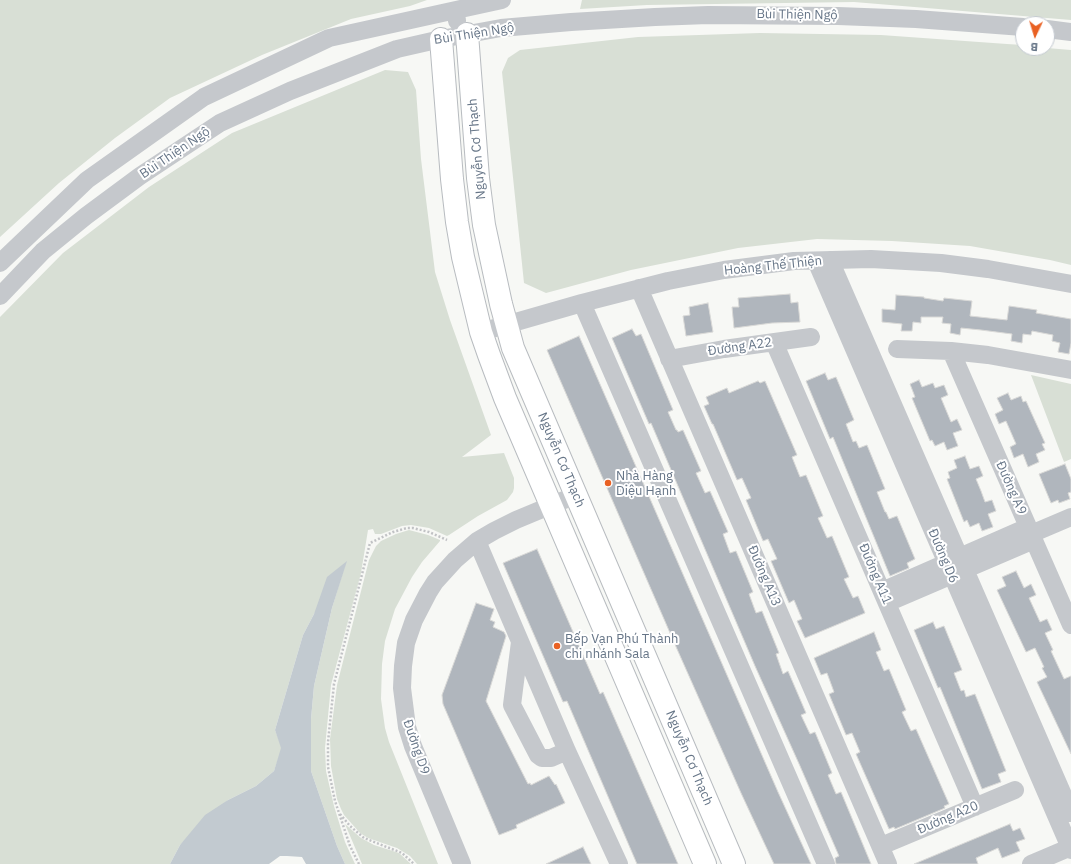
<!DOCTYPE html>
<html>
<head>
<meta charset="utf-8">
<style>
  body { margin:0 }
  #map { position:relative; width:1071px; height:864px; overflow:hidden; background:#f7f8f5; font-family:"IBM Plex Sans",sans-serif }
  canvas { display:block }
  .north { position:absolute; left:1015px; top:16px; width:40px; height:40px; box-sizing:border-box; background:#fff; border:1px solid #c2c8cf; border-radius:50%; rotate:184deg; font-size:11px; font-weight:700; line-height:16px; text-align:center; color:#667587 }
  .north::after { content:''; display:block; margin:auto; width:14px; height:18px; background:#e96123; clip-path:polygon(50% 0,100% 100%,50% 72%,0 100%) }
</style>
</head>
<body>
<div id="map">
<canvas width="1071" height="864"></canvas>
<div class="north">B</div>
</div>
<script>
const ctx = document.querySelector('canvas').getContext('2d');
ctx.lineJoin = 'round';
function paint(path, color) { ctx.fillStyle = color; ctx.fill(path, 'evenodd'); }
const toPath = rows => new Path2D(rows.map(r => 'M' + r).join(''));
function strokePath(path, color, width, dash) { ctx.strokeStyle = color; ctx.lineWidth = width; ctx.lineCap = dash ? 'butt' : 'round'; ctx.setLineDash(dash || []); ctx.stroke(path); }
function drawText(font, color, halo, rows, align = 'center') {
  ctx.font = font + ' "IBM Plex Sans",sans-serif'; ctx.lineWidth = 4; ctx.setLineDash([]); ctx.textBaseline = 'middle'; ctx.strokeStyle = halo; ctx.fillStyle = color; for (const [text, x, y, turn = 0] of rows) {
    ctx.save(); ctx.translate(x, y); ctx.rotate((+turn || 0) * Math.PI / 180); ctx.textAlign = isNaN(turn) ? turn : align; if (halo) ctx.strokeText(text, 0, 0); ctx.fillText(text, 0, 0); ctx.restore();
  }
}
paint(toPath([
  [0,0,427,0,410,6,351,19,262,55,170,98,115,138,59,183,0,237],
  [582,0,1071,0,1071,20,854,2,647,5,580,9],
  [760,33,881,35,1007,44,1023,45,1023,48,1047,48,1071,50,1071,265,1050,260,970,246,892,241,817,239,738,248,631,270,546,293,524,283,502,72,508,58,520,50,638,37],
  [385,70,408,72,416,90,421,159,435,272,450,320,491,435,462,457,504,453,514,478,514,488,513,492,507,500,478,516,449,535,447,536,429,528,411,525,402,526,381,534,375,534,373,529,368,530,361,573,331,685,325,748,326,771,334,806,345,842,355,864,345,864,337,846,311,771,311,719,314,686,332,608,346,562,314,614,303,635,275,730,282,748,274,771,256,786,228,800,180,845,170,864,0,864,0,317,63,253,149,187,232,133],
  [1031,375,1071,384,1071,459,1064,462],
  [409,530,428,535,440,540,440,541,422,562,412,577,395,609,385,641,382,664,381,699,385,728,389,742,438,864,417,864,410,856,397,848,368,838,360,833,344,815,341,809,337,799,331,766,330,739,337,685,369,560,376,546,381,541,396,534],
  [345,824,361,838,374,845,399,853,411,864,362,864]
]), '#d8dfd5');
paint(toPath([
  [347,561,332,608,314,686,311,719,311,771,337,846,345,864,306,864,302,857,287,856,280,856,269,864,170,864,180,845,205,815,228,800,256,786,274,771,281,748,275,730,303,635,314,614,327,577]
]), '#c2cad0');
const building = toPath([
  [790,294,791,303,798,302,800,322,772,323,734,328,732,307,739,307,738,298,790,294],
  [896,295,924,297,924,298,943,301,944,298,972,301,970,316,1007,320,1009,306,1037,310,1036,313,1071,319,1071,343,1069,354,1058,352,1060,343,1052,341,1053,335,1032,331,1031,335,1023,334,1022,343,1011,341,1012,334,981,330,961,328,960,335,950,333,951,324,942,323,943,317,921,317,921,323,913,322,912,331,901,331,902,324,882,322,882,309,895,310,896,295],
  [708,303,713,332,686,336,683,316,690,315,689,307,708,303],
  [632,329,636,336,641,334,673,410,668,412,676,430,677,430,678,432,683,430,701,471,696,473,705,493,710,491,728,532,723,534,730,553,736,551,753,592,749,594,756,613,762,611,779,653,776,654,783,674,788,671,806,713,801,715,810,734,815,732,832,773,828,775,836,794,841,792,871,864,836,864,835,858,839,856,800,766,755,666,651,423,649,424,612,338,632,329],
  [579,336,778,792,811,864,774,864,741,793,677,649,547,350,579,336],
  [825,373,828,380,836,377,854,420,846,424,853,442,856,441,859,448,867,445,885,489,877,492,885,512,886,512,889,519,897,516,915,559,907,563,909,568,890,576,833,437,830,439,806,381,825,373],
  [919,380,922,387,933,383,935,388,944,385,948,395,941,398,951,422,957,419,962,430,953,433,958,446,947,450,944,442,935,446,932,440,930,441,912,398,915,397,910,384,919,380],
  [758,381,760,383,765,381,797,455,792,457,800,477,806,475,823,516,818,518,827,538,832,536,849,577,844,579,853,598,858,596,865,613,805,638,797,621,802,619,794,600,789,603,771,561,777,559,768,539,763,541,746,500,751,498,742,478,737,480,713,424,712,424,704,406,709,404,706,397,727,388,729,393,758,381],
  [1008,393,1011,400,1021,396,1023,402,1026,401,1045,443,1042,444,1045,450,1036,454,1039,462,1028,467,1023,454,1014,458,1010,447,1016,444,1006,421,999,424,995,414,1003,410,997,398,1008,393],
  [965,456,970,469,979,466,983,476,976,479,981,491,985,502,992,500,996,511,988,514,993,527,982,531,979,523,970,527,967,520,964,522,947,479,950,478,948,472,957,468,954,460,965,456],
  [1065,464,1071,479,1071,492,1068,493,1070,499,1059,503,1058,500,1051,503,1039,474,1065,464],
  [537,549,600,694,603,692,678,864,637,864,567,701,563,702,503,563,537,549],
  [1016,571,1024,588,1031,584,1036,595,1029,598,1040,622,1047,619,1052,630,1045,633,1053,650,1051,651,1064,679,1071,676,1071,754,1037,682,1047,677,1042,668,1044,667,1035,648,1026,652,997,590,1006,586,1002,577,1016,571],
  [476,603,494,609,490,620,495,622,493,627,504,632,506,636,486,701,528,784,530,783,531,785,549,776,555,785,556,784,565,803,516,825,517,828,499,835,443,704,442,695,476,603],
  [933,622,936,629,944,626,962,670,954,673,961,691,964,690,966,697,975,694,1006,771,998,774,1001,782,982,789,940,687,938,688,914,630,933,622],
  [874,632,881,650,876,652,884,671,889,669,906,710,902,712,911,731,916,729,949,804,944,806,945,808,895,829,894,827,889,829,856,754,860,752,852,733,846,735,829,694,834,692,827,673,821,675,814,658,874,632],
  [1010,824,1013,831,1020,828,1025,839,1016,842,1020,851,1002,858,998,848,976,858,978,864,914,864,1010,824],
  [583,847,591,864,546,864,583,847]
]);
paint(building, '#b0b6bd');
strokePath(building, '#d9d9d7', 1);
const major = toPath([
  [467,34,478,178,484,225,501,304,513,348,734,864],
  [441,39,452,179,457,222,463,257,481,332,489,355,505,398,705,864]
]);
strokePath(major, '#b8bcc0', 24);
strokePath(toPath([
  [340,814,350,826,364,838,402,853,414,864],
  [359,864,350,846,335,801,328,767,328,742,334,684,370,543,393,532,407,528,413,528,429,532,447,540]
]), '#c1c2c5', 2.5, [2, 2]);
strokePath(toPath([
  [457,21,456,10,502,0],
  [1047,29,1071,32],
  [830,260,1071,813],
  [816,261,1071,850],
  [0,263,87,180,204,97,329,38,456,10],
  [639,288,888,864],
  [0,296,43,251,86,216,140,176,220,123,290,91,397,49,441,39,501,28,571,22,655,17,708,15,838,16,916,19,1023,27],
  [582,303,826,864],
  [481,332,582,303,668,281,724,270,794,261,871,259,941,263,988,269,1071,284],
  [774,342,975,807],
  [897,349,951,351,988,355,1071,370],
  [951,351,1071,625],
  [669,359,724,349,811,337],
  [1031,534,1071,517],
  [477,541,567,751,619,864],
  [882,591,1028,527],
  [887,603,1034,540],
  [520,642,512,705,538,755,542,758,551,758,567,751],
  [881,846,1015,790],
  [462,864,413,746,407,727,402,688,403,666,406,643,414,620,428,593,435,582,455,560,477,541,494,531,516,520,576,495],
  [1031,864,1071,847]
]), '#c5c8cc', 18);
strokePath(major, '#fff', 22);
for (const [x, y, r, color] of [
  [608,483,4,"#e96123"],
  [557,646,4,"#e96123"]
]) { const dot = new Path2D(); dot.arc(x, y, r, 0, 2 * Math.PI); ctx.fillStyle = color; ctx.fill(dot); strokePath(dot, '#fff', 1.5); }
drawText('13px', '#667587', '#fff', [
  ["Bùi Thiện Ngộ",797,15,1],
  ["Bùi Thiện Ngộ",474,34,-9],
  ["Nguyễn Cơ Thạch",477,149,-95],
  ["Bùi Thiện Ngộ",175,153,-34],
  ["Hoàng Thế Thiện",773,266,-6],
  ["Đường A22",740,347,-8],
  ["Nguyễn Cơ Thạch",561,460,67],
  ["Đường A9",1011,488,66],
  ["Đường D6",943,556,67],
  ["Đường A11",875,574,67],
  ["Đường A13",764,576,67],
  ["Đường D9",416,747,71],
  ["Nguyễn Cơ Thạch",689,758,67],
  ["Đường A20",948,818,-23]
]);
drawText('13px', '#667587', '#fff', [
  ["Nhà Hàng",616,476],
  ["Diệu Hạnh",616,491],
  ["Bếp Vạn Phú Thành",565,639],
  ["chi nhánh Sala",565,654]
], 'left');
</script>
</body>
</html>
